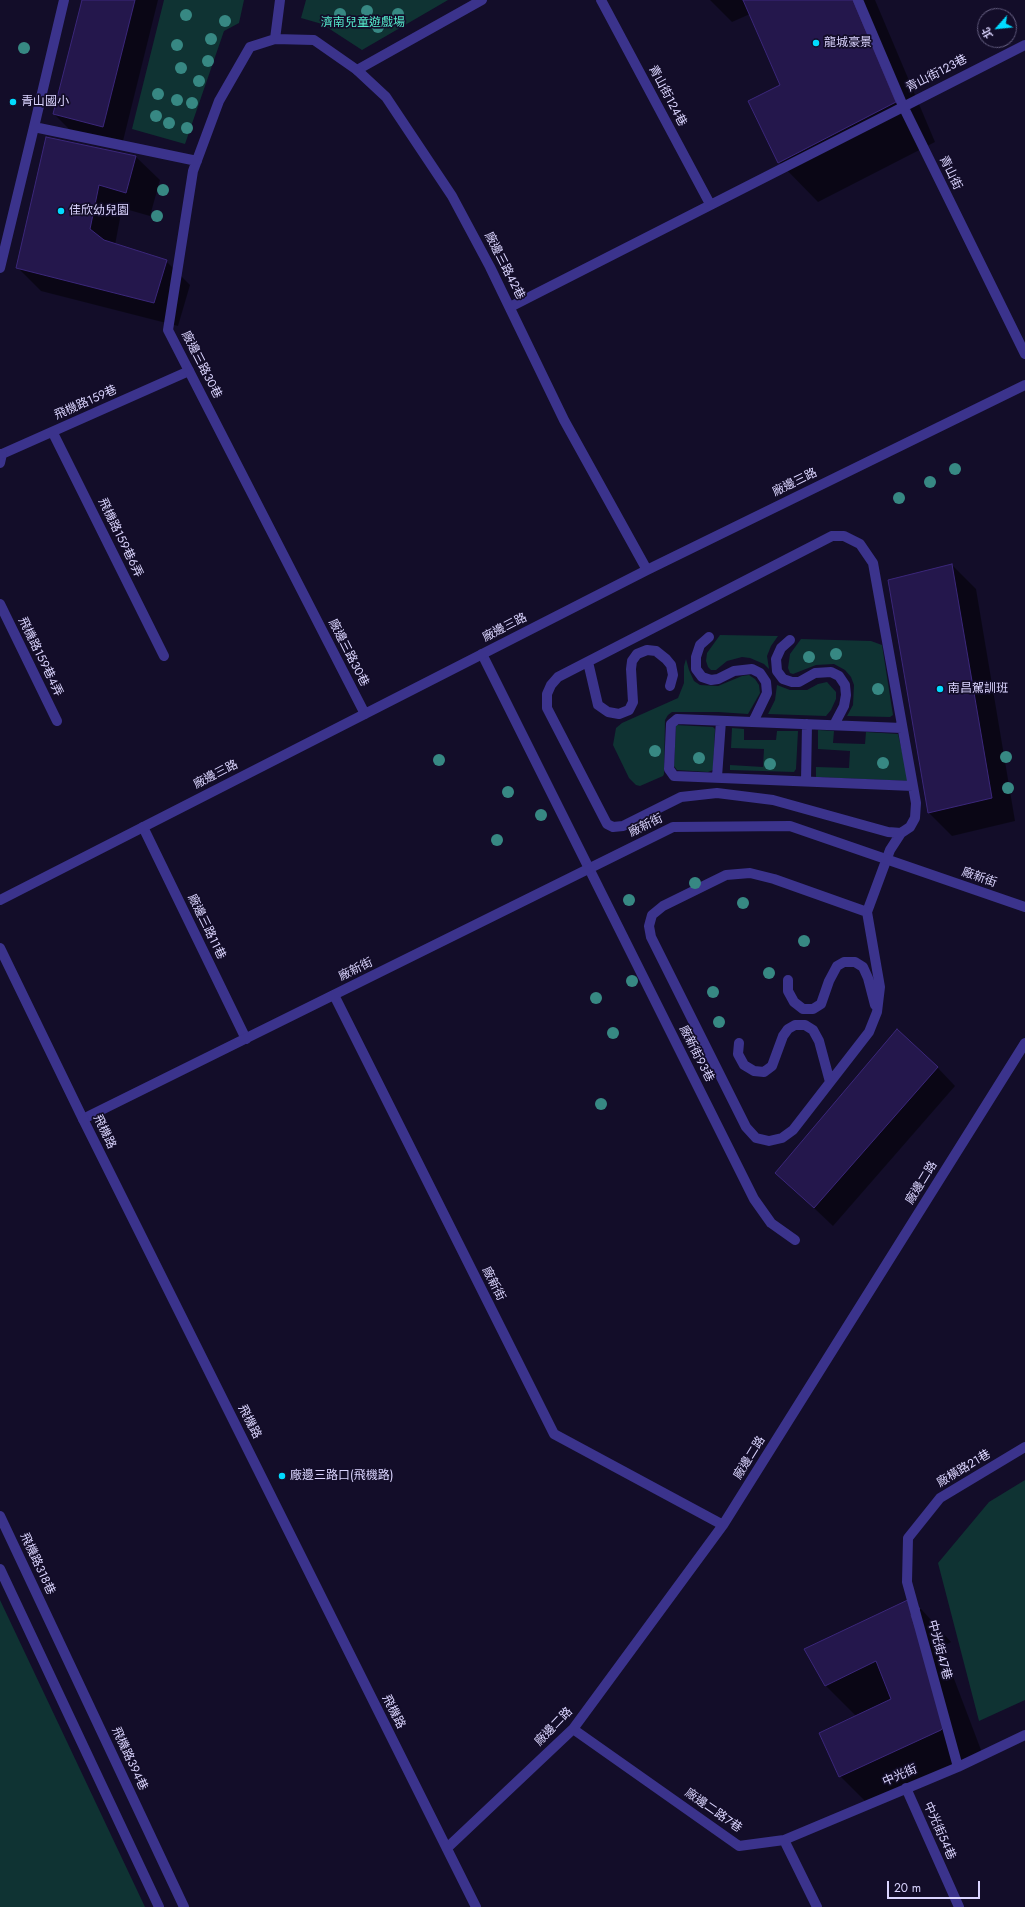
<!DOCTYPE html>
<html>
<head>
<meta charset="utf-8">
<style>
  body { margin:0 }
  #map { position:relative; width:1025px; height:1907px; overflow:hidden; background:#130d29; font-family:Jost,"Noto Sans TC",sans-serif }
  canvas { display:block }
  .north { position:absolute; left:977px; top:8px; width:40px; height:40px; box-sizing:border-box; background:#130d29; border:1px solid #635d7f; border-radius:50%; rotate:243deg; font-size:11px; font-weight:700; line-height:16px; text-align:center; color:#dbd5ff }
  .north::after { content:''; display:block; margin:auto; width:14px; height:18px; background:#01dbff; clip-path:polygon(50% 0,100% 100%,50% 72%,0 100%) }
  .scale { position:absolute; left:887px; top:1881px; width:93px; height:18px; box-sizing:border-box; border:2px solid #dbd5ff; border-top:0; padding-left:5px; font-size:12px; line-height:14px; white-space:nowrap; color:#dbd5ff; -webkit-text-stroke:3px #130d29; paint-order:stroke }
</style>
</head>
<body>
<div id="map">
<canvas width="1025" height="1907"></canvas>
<div class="north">北</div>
<div class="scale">20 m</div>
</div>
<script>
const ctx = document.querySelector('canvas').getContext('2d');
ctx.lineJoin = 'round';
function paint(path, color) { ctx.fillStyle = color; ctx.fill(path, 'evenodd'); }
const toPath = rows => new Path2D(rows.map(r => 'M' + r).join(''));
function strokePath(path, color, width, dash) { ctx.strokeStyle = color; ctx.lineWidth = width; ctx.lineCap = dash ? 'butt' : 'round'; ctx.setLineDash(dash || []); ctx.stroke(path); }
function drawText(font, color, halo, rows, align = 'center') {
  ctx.font = font + ' Jost,"Noto Sans TC",sans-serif'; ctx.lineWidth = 3.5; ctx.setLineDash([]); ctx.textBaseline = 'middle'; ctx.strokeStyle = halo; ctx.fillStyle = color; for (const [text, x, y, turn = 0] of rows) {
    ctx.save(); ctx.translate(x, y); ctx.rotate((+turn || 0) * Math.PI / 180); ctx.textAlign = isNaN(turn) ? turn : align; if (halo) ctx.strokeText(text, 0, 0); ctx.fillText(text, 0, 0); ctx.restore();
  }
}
paint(toPath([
  [164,0,244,0,239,23,224,31,185,144,132,129],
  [306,0,448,0,362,50,322,24,301,18],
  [720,635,778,636,771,646,767,656,769,669,764,664,750,658,742,657,727,661,716,670,711,670,708,667,706,661,707,653],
  [801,639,871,641,882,645,893,715,890,717,847,716,853,705,854,685,851,677,845,670,834,664,816,665,793,674,790,673,788,668,790,654],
  [686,659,689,670,694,681,700,685,718,686,742,676,749,675,755,679,759,685,760,693,748,714,718,712,672,712,668,715,665,720,664,774,663,776,640,786,636,785,629,778,613,745,616,728,622,723,678,698,684,683,684,666],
  [827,682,836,692,836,699,831,710,826,716,768,714,775,700,777,685,790,690,807,690,818,684],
  [676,725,713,727,715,729,713,770,708,772,677,770,674,766],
  [732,728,744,729,744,740,776,740,777,731,798,731,796,769,794,772,730,770,730,765,763,767,764,749,731,748],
  [818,730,834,731,833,743,865,744,866,732,898,734,909,781,816,777,816,767,849,768,850,751,818,749],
  [1025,1480,1025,1700,979,1721,938,1563,989,1502],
  [0,1600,145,1907,0,1907]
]), '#0f3333');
paint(toPath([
  [83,0,158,0,122,145,73,133,54,114],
  [710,0,875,0,935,142,818,202,779,162,781,86,750,14,732,22],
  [46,138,136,157,160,180,150,216,122,208,115,245,166,261,190,285,178,326,41,291,17,267],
  [952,565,976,589,1015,821,952,836,929,813],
  [937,1067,955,1086,833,1226,777,1173],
  [912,1599,951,1642,942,1647,981,1750,980,1754,872,1808,840,1776,856,1716,826,1686,806,1649]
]), '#0007');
const building = toPath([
  [82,0,135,0,103,127,53,114,82,0],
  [743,0,853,0,896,102,778,163,748,101,780,85,743,0],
  [46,137,136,156,126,193,99,185,90,229,104,240,167,260,154,303,16,268,46,137],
  [952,564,992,798,928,813,888,580,952,564],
  [897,1029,938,1067,814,1208,775,1173,897,1029],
  [912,1598,920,1609,911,1615,948,1721,941,1730,839,1777,819,1733,891,1699,876,1661,825,1686,804,1649,912,1598]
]);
paint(building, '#24174c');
strokePath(building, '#3b277a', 1);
strokePath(toPath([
  [357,70,482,0],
  [53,433,164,656],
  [0,463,2,454,189,371],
  [832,536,844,536,860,544,873,563,916,803,915,818,910,827,901,833,888,832,773,800,717,793,681,797,623,826,613,827,607,824,547,708,547,694,551,685,558,677,832,536],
  [0,604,57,721],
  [709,637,700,645,696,657,696,669,702,677,711,680,718,679,734,671,752,669,760,673,766,682,767,693,753,722],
  [790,640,781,648,776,659,777,671,783,679,792,682,799,682,815,673,831,672,839,676,845,685,846,695,844,706,834,725],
  [482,654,754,1199,771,1223,795,1240],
  [588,662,598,705,608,712,619,714,629,710,633,702,631,669,632,661,637,654,647,650,656,651,666,659,671,665,673,675,670,686],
  [902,728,677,719,671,724,669,769,674,776,913,786],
  [717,777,721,721],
  [806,781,807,724],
  [143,827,246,1039],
  [867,912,774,879,750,873,726,875,663,906,652,915,649,926,651,937,746,1127,756,1138,769,1141,782,1138,793,1130,869,1032,877,1012,880,987,867,912,890,850,901,833],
  [788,980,788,991,794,1002,803,1009,813,1009,821,1004,829,981,837,966,844,962,855,962,863,967,868,978,875,1005],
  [739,1043,738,1054,744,1065,754,1071,764,1072,772,1066,783,1036,788,1029,795,1025,805,1025,813,1030,819,1041,830,1082],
  [0,1569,159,1907]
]), '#3b338c', 10);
strokePath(toPath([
  [601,0,710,204],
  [858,0,903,106,1025,354],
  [275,39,280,0],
  [34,127,64,0],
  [0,268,34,127,197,161],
  [510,307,1025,45],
  [0,454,2,454],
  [365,714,168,330,193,171,219,101,250,47,275,39,314,40,357,70,386,97,452,196,490,267,564,420,647,570],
  [0,900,647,570,1025,385],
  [334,995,554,1434,723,1525],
  [83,1119,673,827,790,826,1025,907],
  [0,1516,184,1907],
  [573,1729,739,1846,784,1840,817,1907],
  [958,1767,907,1582,908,1538,940,1498,1025,1447],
  [906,1788,959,1907],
  [784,1840,958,1767,1025,1735],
  [447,1848,573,1729,723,1525,1025,1043]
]), '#3b338c', 10);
strokePath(toPath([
  [0,948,83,1119,476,1907]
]), '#3b338c', 10);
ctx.fillStyle = '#378883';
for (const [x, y] of [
  [367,11],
  [340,14],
  [398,14],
  [186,15],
  [225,21],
  [378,27],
  [211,39],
  [177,45],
  [24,48],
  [208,61],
  [181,68],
  [199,81],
  [158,94],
  [177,100],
  [192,103],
  [156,116],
  [169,123],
  [187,128],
  [163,190],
  [157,216],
  [955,469],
  [930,482],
  [899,498],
  [836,654],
  [809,657],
  [878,689],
  [655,751],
  [1006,757],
  [699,758],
  [439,760],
  [883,763],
  [770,764],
  [1008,788],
  [508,792],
  [541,815],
  [497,840],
  [695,883],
  [629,900],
  [743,903],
  [804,941],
  [769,973],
  [632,981],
  [713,992],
  [596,998],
  [719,1022],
  [613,1033],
  [601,1104]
]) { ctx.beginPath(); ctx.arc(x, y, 6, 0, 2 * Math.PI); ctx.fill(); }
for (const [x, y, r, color] of [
  [816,43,4,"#01dbff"],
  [13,102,4,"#01dbff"],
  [61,211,4,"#01dbff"],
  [940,689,4,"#01dbff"],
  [282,1476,4,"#01dbff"]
]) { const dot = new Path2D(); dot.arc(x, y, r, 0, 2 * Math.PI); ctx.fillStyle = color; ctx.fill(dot); strokePath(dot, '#130d29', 1.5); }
drawText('12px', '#54eccc', '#130d29', [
  ["濟南兒童遊戲場",363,23]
]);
drawText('12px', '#dbd5ff', '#130d29', [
  ["龍城豪景",824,43],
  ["青山國小",21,102],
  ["佳欣幼兒園",69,211],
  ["南昌駕訓班",948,689],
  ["廠邊三路口(飛機路)",290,1476]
], 'left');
drawText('12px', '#dbd5ff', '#130d29', [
  ["青山街123巷",937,74,-27],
  ["青山街124巷",667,96,62],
  ["青山街",950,173,64],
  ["廠邊三路42巷",504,266,63],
  ["廠邊三路30巷",201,365,63],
  ["飛機路159巷",86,403,-24],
  ["廠邊三路",795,483,-26],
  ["飛機路159巷6弄",120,538,64],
  ["廠邊三路",505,628,-27],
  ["廠邊三路30巷",348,653,63],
  ["飛機路159巷4弄",40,657,64],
  ["廠邊三路",216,775,-27],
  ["廠新街",646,826,-26],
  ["廠新街",979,878,19],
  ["廠邊三路11巷",206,927,64],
  ["廠新街",356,970,-26],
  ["廠新街93巷",696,1054,63],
  ["飛機路",104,1132,64],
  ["廠邊二路",922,1183,-58],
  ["廠新街",493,1284,63],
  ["飛機路",249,1422,63],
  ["廠邊二路",750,1458,-58],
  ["廠橫路21巷",964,1469,-31],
  ["飛機路318巷",37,1564,65],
  ["中光街47巷",939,1650,75],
  ["飛機路",393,1712,63],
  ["廠邊二路",554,1727,-46],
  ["飛機路394巷",129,1759,65],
  ["中光街",900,1776,-23],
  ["廠邊二路7巷",713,1811,35],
  ["中光街54巷",939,1831,66]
]);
</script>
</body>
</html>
